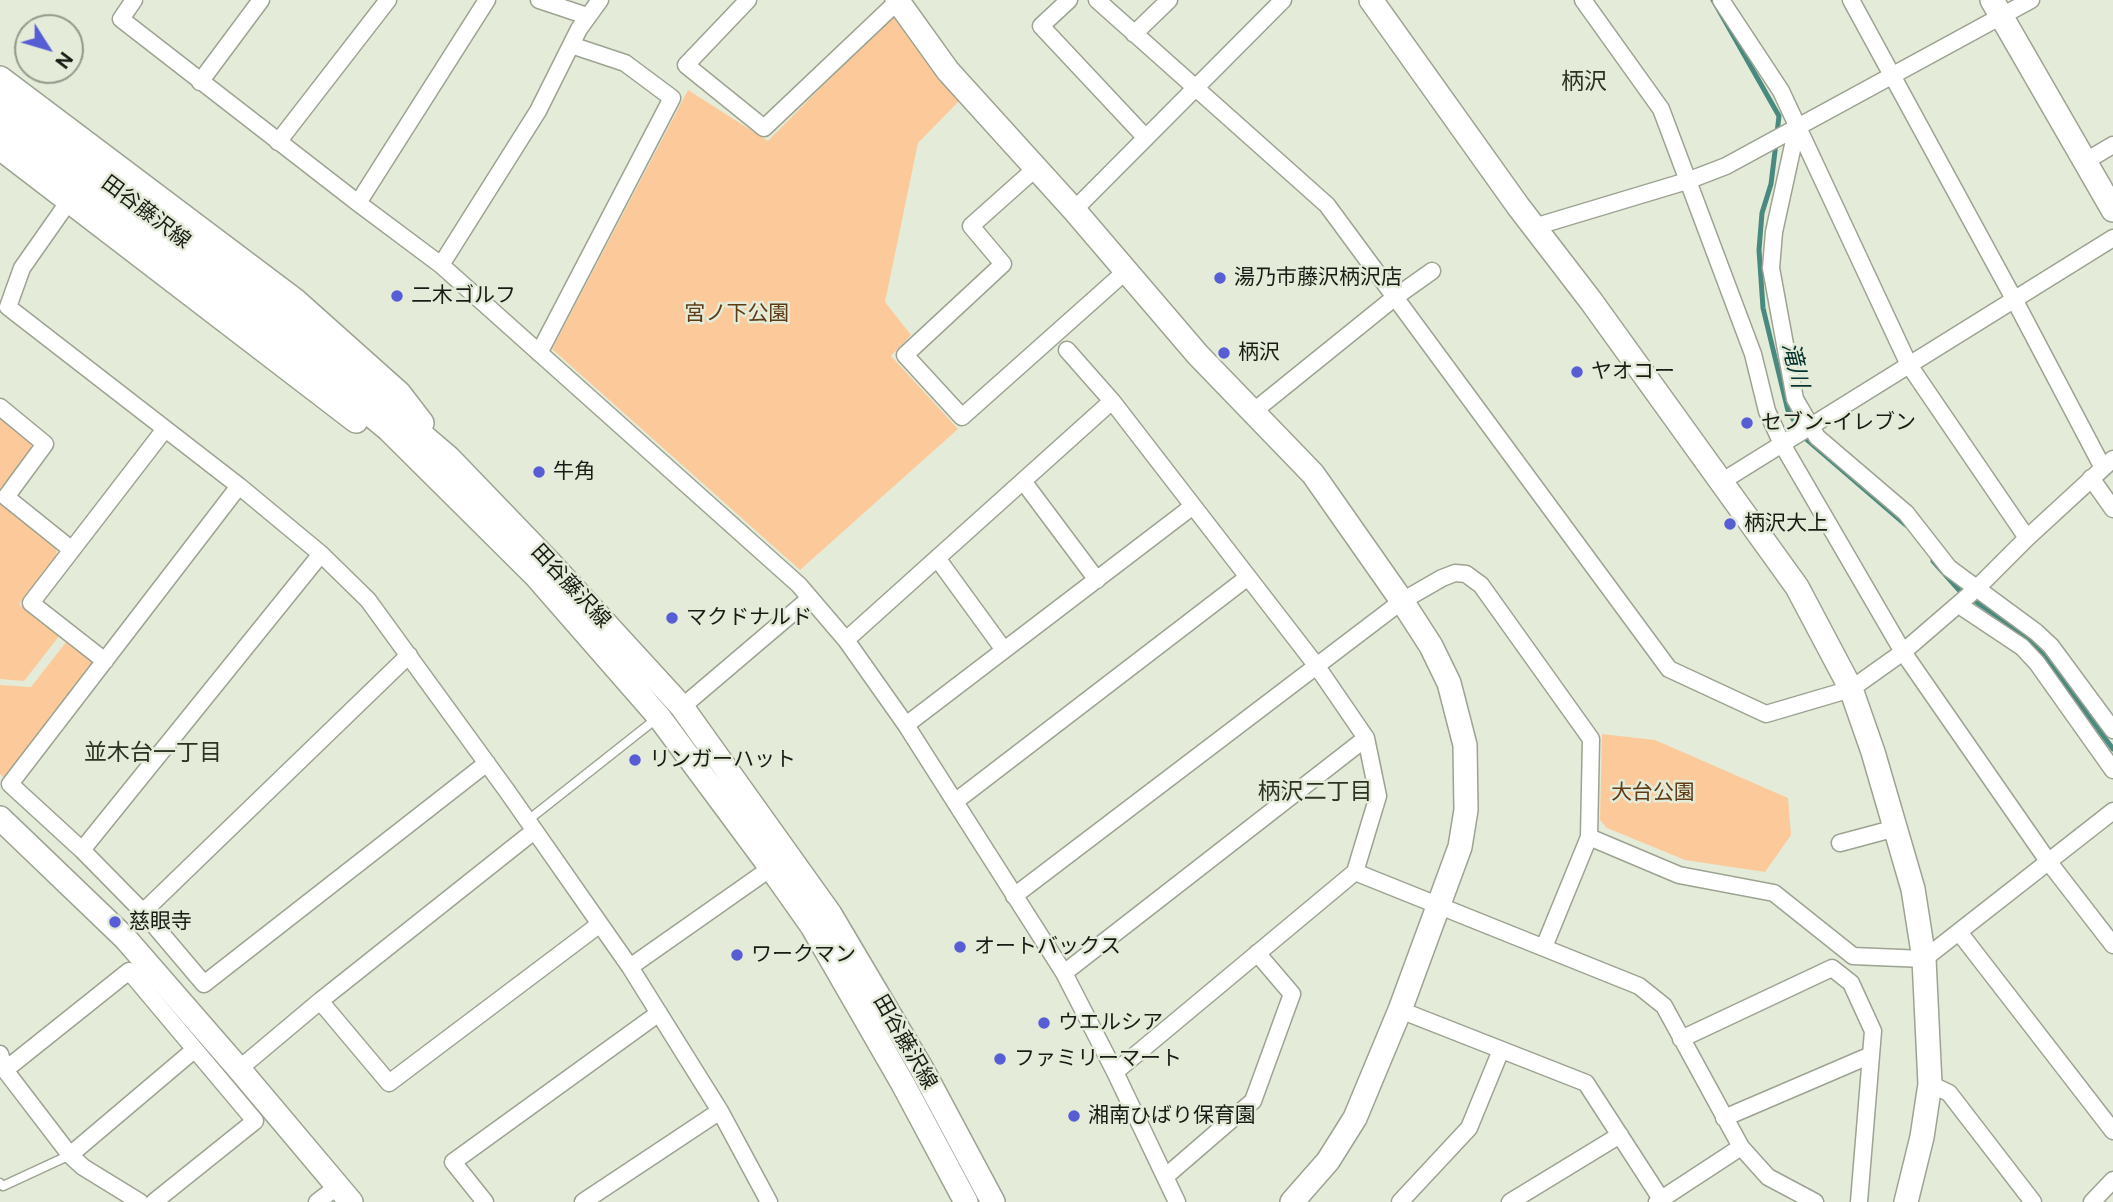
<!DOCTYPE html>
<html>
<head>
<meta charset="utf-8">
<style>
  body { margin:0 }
  #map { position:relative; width:2113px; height:1202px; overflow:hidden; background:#e4ecd9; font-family:"Public Sans",sans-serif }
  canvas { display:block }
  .north { position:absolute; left:14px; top:14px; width:70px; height:70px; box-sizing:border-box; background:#e4ecd9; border:2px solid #93998b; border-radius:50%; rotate:127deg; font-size:19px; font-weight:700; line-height:28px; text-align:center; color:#191c15 }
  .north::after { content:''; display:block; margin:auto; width:24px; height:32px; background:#575dd4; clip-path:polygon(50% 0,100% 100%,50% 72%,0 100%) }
</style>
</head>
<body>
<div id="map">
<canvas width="2113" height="1202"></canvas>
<div class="north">N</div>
</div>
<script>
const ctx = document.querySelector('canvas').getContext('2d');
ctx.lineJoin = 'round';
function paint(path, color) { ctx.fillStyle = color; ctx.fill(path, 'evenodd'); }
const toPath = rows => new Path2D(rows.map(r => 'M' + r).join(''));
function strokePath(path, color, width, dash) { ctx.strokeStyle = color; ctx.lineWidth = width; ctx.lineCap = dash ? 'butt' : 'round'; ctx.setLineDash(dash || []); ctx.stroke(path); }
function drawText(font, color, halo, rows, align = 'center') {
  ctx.font = font + ' "Public Sans","Noto Sans JP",sans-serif'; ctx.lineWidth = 5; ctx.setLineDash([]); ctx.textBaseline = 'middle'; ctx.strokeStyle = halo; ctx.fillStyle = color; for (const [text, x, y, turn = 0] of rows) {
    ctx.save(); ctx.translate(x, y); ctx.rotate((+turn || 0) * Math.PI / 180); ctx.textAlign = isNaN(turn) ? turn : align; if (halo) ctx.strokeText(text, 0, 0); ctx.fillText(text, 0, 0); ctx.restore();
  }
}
paint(toPath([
  [894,13,959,101,918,143,885,302,911,335,891,356,958,429,800,570,552,349,688,90,768,141],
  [0,418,31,442,31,449,0,492],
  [0,504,56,546,57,555,19,604,60,635,24,681,0,679],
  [67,641,94,661,4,778,0,774,0,685,31,687],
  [1602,734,1655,740,1788,798,1791,835,1765,872,1685,860,1607,828,1600,820]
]), '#fcca9a');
strokePath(toPath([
  [1713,0,1779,116,1777,133],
  [1776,143,1771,184,1762,213,1759,250,1763,308,1788,411,1804,437,1906,525],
  [1933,561,1959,590,2020,632,2041,652,2113,749]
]), '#498a80', 5);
const lane = toPath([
  [527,821,656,719],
  [0,1183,3,1186,70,1155]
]);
const street = toPath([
  [134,0,121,19,358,203,441,265,799,585,846,640,906,725,1064,973,1115,1072,1177,1202],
  [539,0,587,16],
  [748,0,686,65,764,128,898,1],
  [1069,0,1041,26,1146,138],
  [1097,0,1327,205,1669,669,1766,714,1851,689,1903,652,1976,589,2027,538,2113,459],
  [1583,0,1661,109,1753,354,1767,411,1782,444,1903,652,2048,861,2113,945],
  [1721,0,1781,91,1909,365,2027,538],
  [1851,0,2014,299,2103,468],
  [1134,34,1169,0],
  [200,82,261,0],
  [1797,127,1774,232,1771,268,1795,399,1817,437,1906,513,1949,568,2036,632,2051,646,2113,730],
  [278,142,388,0],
  [2086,161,2113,145],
  [1036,168,971,226,1003,264,905,355,962,417,1126,271],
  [69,201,22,268,8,307,239,486,321,554,368,600,507,791,630,967,720,1111,769,1202],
  [358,203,487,0],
  [1074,210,1283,0],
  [1534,227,1687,181,1726,166,2031,0],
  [441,265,538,111,579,29,600,0],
  [1067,350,1112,401,1316,665,1366,738,1378,796,1355,872,1115,1072],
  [539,353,672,98,625,63,571,45],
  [0,407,45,444,6,497,72,550],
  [1254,411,1394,298,1432,271],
  [2091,478,2113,509],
  [1023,481,1097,580],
  [1721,482,2113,238],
  [239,486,10,784,82,850,143,912,204,984,487,763],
  [937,558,1004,650],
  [1959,605,2022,647,2037,663,2113,770],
  [846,640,1112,401],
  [105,661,31,603,165,429],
  [682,707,809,599],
  [906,725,1193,506],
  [956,801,1248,577],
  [1589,837,1679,875,1774,893,1853,956,1924,959,2113,811],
  [1840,843,1896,828],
  [82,850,321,554],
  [1355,872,1639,986,1664,1006,1741,1147,1768,1177,1815,1202],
  [1014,896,1402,601,1442,578,1455,573,1466,574,1481,585,1591,739,1589,837,1544,947],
  [143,912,409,655],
  [1959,932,2113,1131],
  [630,967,771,868],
  [1064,973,1366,738],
  [320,1001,389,1083,600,924],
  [1400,1010,1586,1083,1663,1202],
  [1681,1039,1832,968,1851,983,1873,1031,1859,1202],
  [0,1054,5,1070,70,1155,83,1167,140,1202],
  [239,1069,320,1001,534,831],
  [5,1070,129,971,255,1121,154,1202],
  [1930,1084,1949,1093,2033,1202],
  [1724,1118,1871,1055],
  [70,1155,194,1050],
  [1165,1177,1253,1101,1292,994,1257,953],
  [317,1202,338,1186],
  [485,1202,453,1162,659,1013],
  [583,1202,720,1111],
  [1400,1202,1469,1128,1501,1050],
  [1510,1202,1620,1135],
  [1657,1202,1741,1147],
  [2092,1202,2113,1180]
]);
const secondary = toPath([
  [897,0,948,71,1074,210,1198,355,1313,474,1402,601,1431,646,1449,683,1465,745,1466,810,1460,847,1400,1010,1355,1118,1328,1161,1292,1202],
  [1371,0,1518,206,1591,301,1797,587,1851,689,1873,752,1913,889,1924,959,1930,1084,1922,1137,1906,1202],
  [1992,0,2113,210],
  [0,78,296,301,399,393,422,423],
  [0,102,286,319,449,458,551,564,682,707,830,914,923,1071,993,1202],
  [0,126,277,337,389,430,535,575,659,717,771,868,812,926,903,1084,966,1202],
  [0,148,356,421],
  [0,818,125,938,239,1069,351,1202]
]);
strokePath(lane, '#9ca391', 11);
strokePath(street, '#9ca391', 19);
strokePath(secondary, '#9ca391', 26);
strokePath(lane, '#fff', 8);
strokePath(street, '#fff', 16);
strokePath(secondary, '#fff', 23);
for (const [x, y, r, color] of [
  [1220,278,7,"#575dd4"],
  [397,296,7,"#575dd4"],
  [1224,353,7,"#575dd4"],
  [1577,372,7,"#575dd4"],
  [1747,423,7,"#575dd4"],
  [539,472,7,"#575dd4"],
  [1730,524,7,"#575dd4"],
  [672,618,7,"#575dd4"],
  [635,760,7,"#575dd4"],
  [115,922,7,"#575dd4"],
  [960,947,7,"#575dd4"],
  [737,955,7,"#575dd4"],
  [1044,1023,7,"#575dd4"],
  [1000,1059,7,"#575dd4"],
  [1074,1116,7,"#575dd4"]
]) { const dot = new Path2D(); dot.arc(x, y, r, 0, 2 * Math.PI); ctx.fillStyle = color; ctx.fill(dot); strokePath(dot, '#e4ecd9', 2.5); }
drawText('21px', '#191c15', '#e4ecd9', [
  ["田谷藤沢線",146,212,37],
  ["田谷藤沢線",571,586,47],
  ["田谷藤沢線",905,1042,60]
]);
drawText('21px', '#191c15', '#e4ecd9', [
  ["湯乃市藤沢柄沢店",1234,278],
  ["二木ゴルフ",411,296],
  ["柄沢",1238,353],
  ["ヤオコー",1591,372],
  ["セブン-イレブン",1761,423],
  ["牛角",553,472],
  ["柄沢大上",1744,524],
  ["マクドナルド",686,618],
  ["リンガーハット",649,760],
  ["慈眼寺",129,922],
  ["オートバックス",974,947],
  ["ワークマン",751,955],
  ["ウエルシア",1058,1023],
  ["ファミリーマート",1014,1059],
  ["湘南ひばり保育園",1088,1116]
], 'left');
drawText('21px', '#5e3b15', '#e4ecd9', [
  ["宮ノ下公園",737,314],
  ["大台公園",1653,793]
]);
drawText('23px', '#2d3324', '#e4ecd9', [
  ["柄沢",1584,82],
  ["並木台一丁目",153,753],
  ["柄沢二丁目",1315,792]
]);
drawText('italic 23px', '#05332f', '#e4ecd9', [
  ["滝川",1795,365,76]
]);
</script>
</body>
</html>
